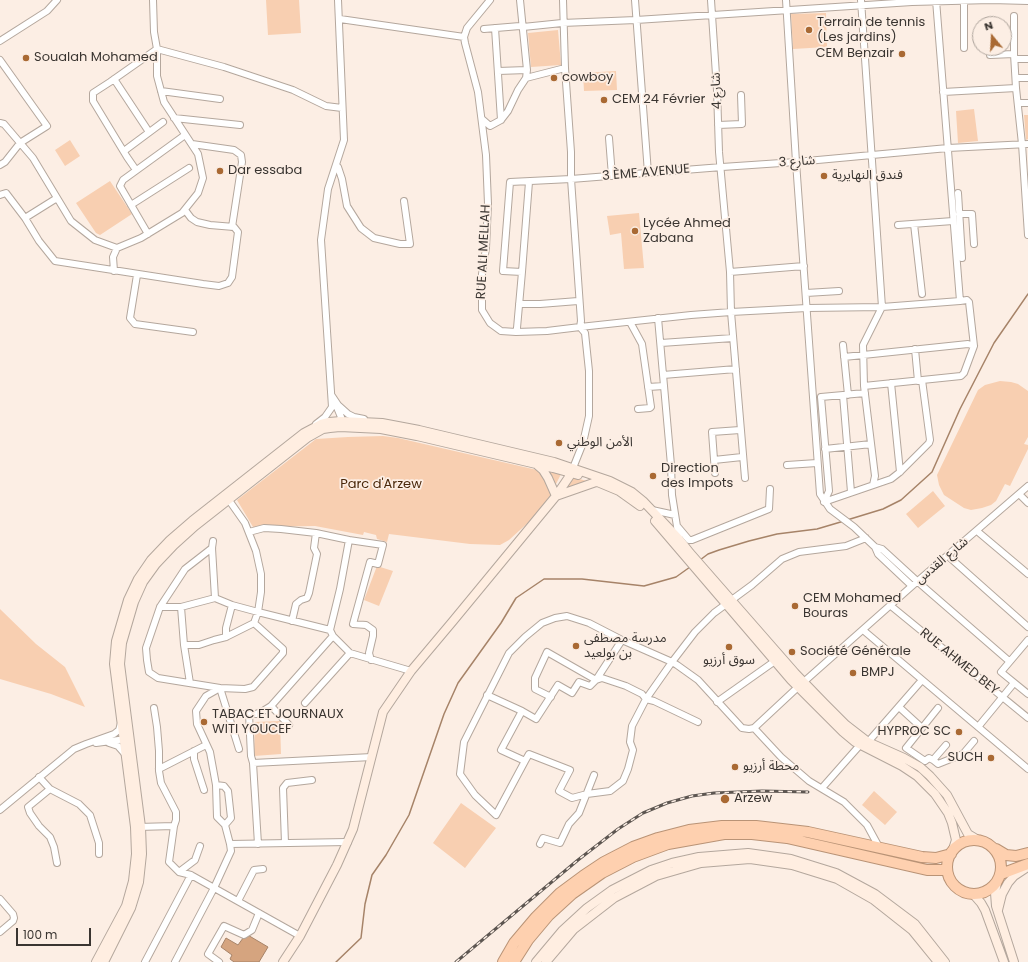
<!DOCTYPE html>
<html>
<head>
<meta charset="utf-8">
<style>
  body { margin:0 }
  #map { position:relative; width:1028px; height:962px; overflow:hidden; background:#fceee4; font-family:Poppins,sans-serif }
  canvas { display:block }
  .north { position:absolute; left:972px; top:16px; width:40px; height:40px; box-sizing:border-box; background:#fceee4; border:1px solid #aea49c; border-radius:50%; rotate:342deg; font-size:11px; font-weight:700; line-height:16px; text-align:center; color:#3a3531 }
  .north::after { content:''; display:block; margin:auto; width:14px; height:18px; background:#a96933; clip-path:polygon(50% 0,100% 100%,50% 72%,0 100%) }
  .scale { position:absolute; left:16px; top:928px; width:75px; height:18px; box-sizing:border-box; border:2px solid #3a3531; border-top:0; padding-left:5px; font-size:12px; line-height:14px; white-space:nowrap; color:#3a3531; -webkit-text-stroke:3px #fceee4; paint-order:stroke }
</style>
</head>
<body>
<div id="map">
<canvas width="1028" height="962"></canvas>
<div class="north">N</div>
<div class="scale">100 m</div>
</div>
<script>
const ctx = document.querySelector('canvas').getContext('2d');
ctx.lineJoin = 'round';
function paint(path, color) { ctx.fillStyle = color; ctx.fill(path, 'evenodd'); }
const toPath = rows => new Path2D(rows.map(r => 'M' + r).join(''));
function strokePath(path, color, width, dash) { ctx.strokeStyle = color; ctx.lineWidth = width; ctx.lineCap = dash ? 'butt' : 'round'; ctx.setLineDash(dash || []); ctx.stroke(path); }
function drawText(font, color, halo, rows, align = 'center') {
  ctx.font = font + ' Poppins,"Noto Sans Arabic",sans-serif'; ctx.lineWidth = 3.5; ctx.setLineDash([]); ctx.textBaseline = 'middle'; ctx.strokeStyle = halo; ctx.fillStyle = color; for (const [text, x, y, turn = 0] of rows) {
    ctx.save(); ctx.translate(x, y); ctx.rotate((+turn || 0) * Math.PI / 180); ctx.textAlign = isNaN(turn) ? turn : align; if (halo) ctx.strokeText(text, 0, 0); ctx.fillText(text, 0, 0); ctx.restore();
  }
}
paint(toPath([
  [266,0,299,0,301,33,268,35],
  [826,13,827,47,793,49,791,14],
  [558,30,561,65,531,67,528,33],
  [616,71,617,90,584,91,583,73],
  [974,109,978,141,958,143,956,111],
  [1024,115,1028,115,1028,139,1026,140],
  [70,140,80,156,65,166,55,150],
  [110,181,132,214,100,235,96,233,76,203],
  [639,213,644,268,624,269,621,233,610,235,607,216],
  [1000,381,1011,382,1018,384,1028,391,1028,437,1024,444,1028,445,1028,449,1010,486,1005,484,996,501,991,505,982,508,971,510,964,508,944,495,939,485,937,475,978,390,985,385],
  [383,436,398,438,537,470,546,477,551,488,550,497,531,520,509,540,500,545,470,544,389,534,387,542,377,539,376,535,364,532,363,535,315,526,253,527,237,500,316,439,348,437],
  [548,471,561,474,555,486],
  [572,477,587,481,566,489],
  [933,491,945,506,918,528,906,514],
  [377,566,393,571,379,606,364,600],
  [0,609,36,644,65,667,85,707,51,694,0,679],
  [280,721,281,754,254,756,255,722],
  [874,791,897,812,885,825,862,805],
  [461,803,496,828,465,868,433,843]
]), '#f8cfb1');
const water = toPath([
  [246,934,268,947,259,962,234,962,230,959,232,955,221,947,226,938,238,945,246,934]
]);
paint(water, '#d5a47f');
strokePath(water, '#a68368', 1);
strokePath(toPath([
  [847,520,883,509,901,500,932,472,960,409,994,343,1028,294],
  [700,560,708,554,719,550,749,541,777,534,817,529,844,521],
  [336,962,361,938,365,904,372,875,386,855,409,815,444,714,458,683,501,623,516,598,544,579,582,579,644,586,676,577,690,567]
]), '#a68368', 1.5);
const minor = toPath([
  [153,0,154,32,157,49,224,67,293,90,326,106,342,108],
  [490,0,467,28,464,37,465,43,478,92,486,155,488,204,486,248,482,274,482,310,490,323,501,331,516,332,547,331,580,327,585,333,589,371,589,416,583,443,573,468],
  [520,0,527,70,526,78],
  [563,0,565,68,571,152,571,179,581,321,580,327,691,315,731,312,807,308,882,307,960,301,967,300,969,302,974,346,964,373,961,376,864,386],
  [635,0,648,173],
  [711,0,717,90,719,152,730,272,731,312,745,478],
  [786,0,796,162,820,494,830,509,854,527,875,547,878,554,912,586],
  [861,0,882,307,863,345,864,386,875,476,873,485],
  [936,0,960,301],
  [964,0,964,48],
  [1014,16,1014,54,1016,88,1022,144,1028,235],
  [340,19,464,37],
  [495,28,501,120],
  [484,29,520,26,523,27,562,23,636,20,912,2,991,0,1028,1],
  [0,41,47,11,57,0],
  [990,55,1014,54],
  [1015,59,1028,59],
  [0,60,47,126,20,143,5,162,0,165],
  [498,71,527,70],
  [1016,78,1028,78],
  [114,79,149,132],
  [161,91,220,99],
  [943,92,1016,88],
  [1018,103,1028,103],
  [174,118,240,125],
  [482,119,490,126,501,120,508,111,518,90,526,78,565,68],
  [0,123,4,124,33,158,71,221,95,240,117,248,141,238,182,213,198,193,203,178,198,154,164,102,157,76,157,49,110,82,93,93,93,101,127,157,136,170],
  [718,125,742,124,741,95],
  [609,138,612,176],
  [192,144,234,150,241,155,242,162,232,227],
  [124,151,163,122],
  [336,165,338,167,342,179,347,206,361,228,374,238,400,244,410,244,404,201],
  [958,193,962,258],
  [0,195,6,193,25,218,39,241,55,261,203,284,219,286,228,283,232,277,238,232,234,227,210,225,197,222,191,218,185,210],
  [131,205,189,168],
  [959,214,972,214,974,244],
  [25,218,57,198],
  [914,224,922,294],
  [898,225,953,221],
  [148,234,120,186,123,180,185,135],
  [114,271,113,257,117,248],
  [522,272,529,182],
  [730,272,804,266],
  [137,275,130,318,135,324,193,332],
  [806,293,839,291],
  [519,304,540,304,578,301],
  [658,318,671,465,672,495,679,539],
  [630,322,642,344,651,407,650,408,638,409],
  [516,332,517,328,522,272,503,271,510,182,571,179,722,167,796,162,948,148,1028,144],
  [661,343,733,338],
  [843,345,848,395],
  [915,349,918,381],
  [844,357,968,344,974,346],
  [663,375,736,369],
  [891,383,900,472],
  [648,387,664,386],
  [843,395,851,492],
  [332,396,338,405,348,414,354,417,364,419],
  [336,405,341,417,339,421],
  [316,424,325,417,332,407,321,240,328,189,344,140,338,0],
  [825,449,871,444],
  [714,460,742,457],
  [787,465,817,463],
  [715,473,712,432,740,430],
  [1019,494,1028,503],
  [226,496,245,523,256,551,261,574,261,592,258,612,330,630,333,636,350,653,411,671],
  [824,502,891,479,900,472,929,443,930,440,922,380],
  [824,502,829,491,821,397,865,393],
  [652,510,675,515],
  [678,527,689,540,692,540,769,509,770,489],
  [977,531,1028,574],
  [249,532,264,528,281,529,316,533,349,540,340,589,330,630],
  [866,538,846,546,799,552,782,559,752,585,714,613,695,632,672,662,646,699,642,694,626,686,602,678,596,680,590,686,579,682,572,693,558,685,536,719,522,711,501,750,525,761,496,815,475,795,460,774,464,742,509,653,525,637,542,623,555,618,567,616,589,623,622,640,672,662,677,665,698,680,742,728,749,729,754,728,798,687,912,586,1028,486],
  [349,540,383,545,378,564,370,562,353,624,366,625,373,630,373,636,369,653,371,660],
  [213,541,212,548,215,598,232,605,258,612,254,623,283,649,283,653,253,687,245,689,220,688,206,696,196,711,197,724,210,752,216,785,224,786,228,791,231,818,225,825,230,844,348,842],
  [875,547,882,549,918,582,1009,661],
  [212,548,185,569,160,607,146,648,147,660,149,672,158,678,220,688,239,749],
  [948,556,1028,627],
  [891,606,1028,718],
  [160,607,181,607],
  [292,621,296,604,301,600,307,598,309,593,317,554,314,548,316,533],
  [863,630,1028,769],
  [226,637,226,628,232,605],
  [1028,640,1001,672,1028,694],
  [184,645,199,645,214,640,226,637,254,623],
  [190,683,184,645,181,607,215,598],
  [487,695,522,711],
  [551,697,535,689,535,678,547,652,596,680,622,640],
  [717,702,775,661],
  [305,703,350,653],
  [899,707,922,728],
  [154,708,157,727,159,751,159,771,161,783,176,812,176,820,174,826],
  [938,708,906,748,925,761,929,758,933,760,946,745],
  [229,714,256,714,263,711,271,706],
  [249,714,251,756,253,763],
  [289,725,271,706,333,636],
  [978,727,1014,683],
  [754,728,781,757,809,781,844,802,867,825,879,847],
  [868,742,922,680],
  [96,743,126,739],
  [109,743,118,746,125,754],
  [194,751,194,759,204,790],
  [933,760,938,764,963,754,974,741],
  [525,761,529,754,570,770,559,791,572,798,587,794,610,791,623,781,628,769,633,750,630,742,632,726,646,699,654,701,698,722],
  [159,769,206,745],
  [39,777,50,789,28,807,30,813,39,826,50,837,54,847,57,863],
  [216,785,217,817,225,825],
  [822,788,860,745],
  [50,789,79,804,90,815,99,843,99,854],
  [0,810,74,749,86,744,114,734,119,730,121,723],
  [138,827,174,826,169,862,179,872,191,875,300,936],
  [285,843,283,788,287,783,312,780],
  [258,844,253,763,372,757],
  [540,844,543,838,560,843,569,824,579,813,594,775],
  [179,872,195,860,200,846],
  [0,899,13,914,14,918,13,921,0,932],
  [238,901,254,870,263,869],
  [145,962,191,875],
  [175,962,214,888,231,851,230,844],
  [219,962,208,954,224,926,244,935,252,930,259,913]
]);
const secondary = toPath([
  [536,464,543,470,548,478,556,496,596,482],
  [595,481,619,491,640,506],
  [655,521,791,680,843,732,855,742,902,766,917,776,935,794,948,813,952,823,956,840,952,852],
  [997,882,995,893,996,906,1014,962],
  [974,895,981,903,985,910,1004,962],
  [998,910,1002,894,1008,883,1014,876,1026,868],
  [96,962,126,906,133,881,136,854,135,827,114,664,116,641,128,600,138,579,151,560,170,540,192,521,304,433,321,424,329,422,341,421,382,423,419,430,554,462,610,481,632,492,643,501,679,539,690,553,795,673,824,703,846,725,868,742,904,758,920,767,930,776,947,795,968,834,978,840],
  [104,962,131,908,139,882,142,854,141,827,120,664,122,643,134,602,143,582,156,564,174,545,195,526,307,438,323,429,330,428,340,427,381,429,417,436,553,468,578,475],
  [283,962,300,936,337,865,353,829,383,712,411,671,453,621,556,496,571,474,573,468],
  [536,962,562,931,587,908,612,890,651,870,672,863,699,857,748,853,791,859,836,873,875,894,915,924,945,962],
  [546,962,574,929,614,898,656,876,701,863,750,859,792,865,837,879,874,900,912,930,938,962]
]);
const trunk = toPath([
  '947 867a27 27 0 1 1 54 0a27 27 0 1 1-54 0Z',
  [996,849,1006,855,1016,856,1028,853],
  [1001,874,1028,864],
  [503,962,514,943,536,917,560,893,583,876,604,862,633,847,658,838,689,830,722,826,756,826,808,832,922,857,936,858,951,854],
  [514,962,528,940,549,915,572,894,602,873,633,857,668,844,724,834,752,834,787,838,927,870,947,870]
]);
strokePath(minor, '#b4a79d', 8);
strokePath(secondary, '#b4a79d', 10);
strokePath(trunk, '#b99376', 12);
strokePath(minor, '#fff', 6);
strokePath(secondary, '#ffeee1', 8);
strokePath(trunk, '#fed0af', 10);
const rail = toPath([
  [456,962,578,860,618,829,643,813,667,803,692,796,714,793,762,791,808,792]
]);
strokePath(rail, '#5d5651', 3);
strokePath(rail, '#fceee4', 1.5, [4.5]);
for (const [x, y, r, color] of [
  [809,30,4,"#a96933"],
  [902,54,4,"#a96933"],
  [26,58,4,"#a96933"],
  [554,78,4,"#a96933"],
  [604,100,4,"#a96933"],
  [220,171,4,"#a96933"],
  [824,176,4,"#a96933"],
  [635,231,4,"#a96933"],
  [559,443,4,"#a96933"],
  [653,476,4,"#a96933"],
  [795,606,4,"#a96933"],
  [576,646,4,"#a96933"],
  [729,647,4,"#a96933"],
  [792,652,4,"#a96933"],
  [853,673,4,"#a96933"],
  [204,722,4,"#a96933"],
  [959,732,4,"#a96933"],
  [991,758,4,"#a96933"],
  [735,767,4,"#a96933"],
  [725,799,5,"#a96933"]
]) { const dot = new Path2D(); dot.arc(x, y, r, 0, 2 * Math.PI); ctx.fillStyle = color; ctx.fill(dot); strokePath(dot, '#fceee4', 1.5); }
drawText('13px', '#3a3531', '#fceee4', [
  ["Terrain de tennis",817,23],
  ["(Les jardins)",817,38],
  ["CEM Benzair",894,54,"right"],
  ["Soualah Mohamed",34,58],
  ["cowboy",562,78],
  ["CEM 24 Février",612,100],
  ["Dar essaba",228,171],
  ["فندق النهايرية",832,176],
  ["Lycée Ahmed",643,224],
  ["Zabana",643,239],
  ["الأمن الوطني",567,443],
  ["Direction",661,469],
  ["des Impots",661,484],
  ["CEM Mohamed",803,599],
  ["Bouras",803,614],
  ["مدرسة مصطفى",584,639],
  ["بن بولعيد",584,654],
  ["Société Générale",800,652],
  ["سوق أرزيو",729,661,"center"],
  ["BMPJ",861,673],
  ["TABAC ET JOURNAUX",212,715],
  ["WITI YOUCEF",212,730],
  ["HYPROC SC",951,732,"right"],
  ["SUCH",983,758,"right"],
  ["محطة أرزيو",743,767],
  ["Arzew",734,799]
], 'left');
drawText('13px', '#3a3531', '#fceee4', [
  ["شارع 4",717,91,-92],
  ["شارع 3",797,162,-4],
  ["3 ÈME AVENUE",646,173,-5],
  ["RUE ALI MELLAH",484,252,-87],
  ["شارع القدس",942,561,-40],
  ["RUE AHMED BEY",959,662,39]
]);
drawText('13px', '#4a280b', '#fceee4', [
  ["Parc d'Arzew",381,485]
]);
</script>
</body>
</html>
